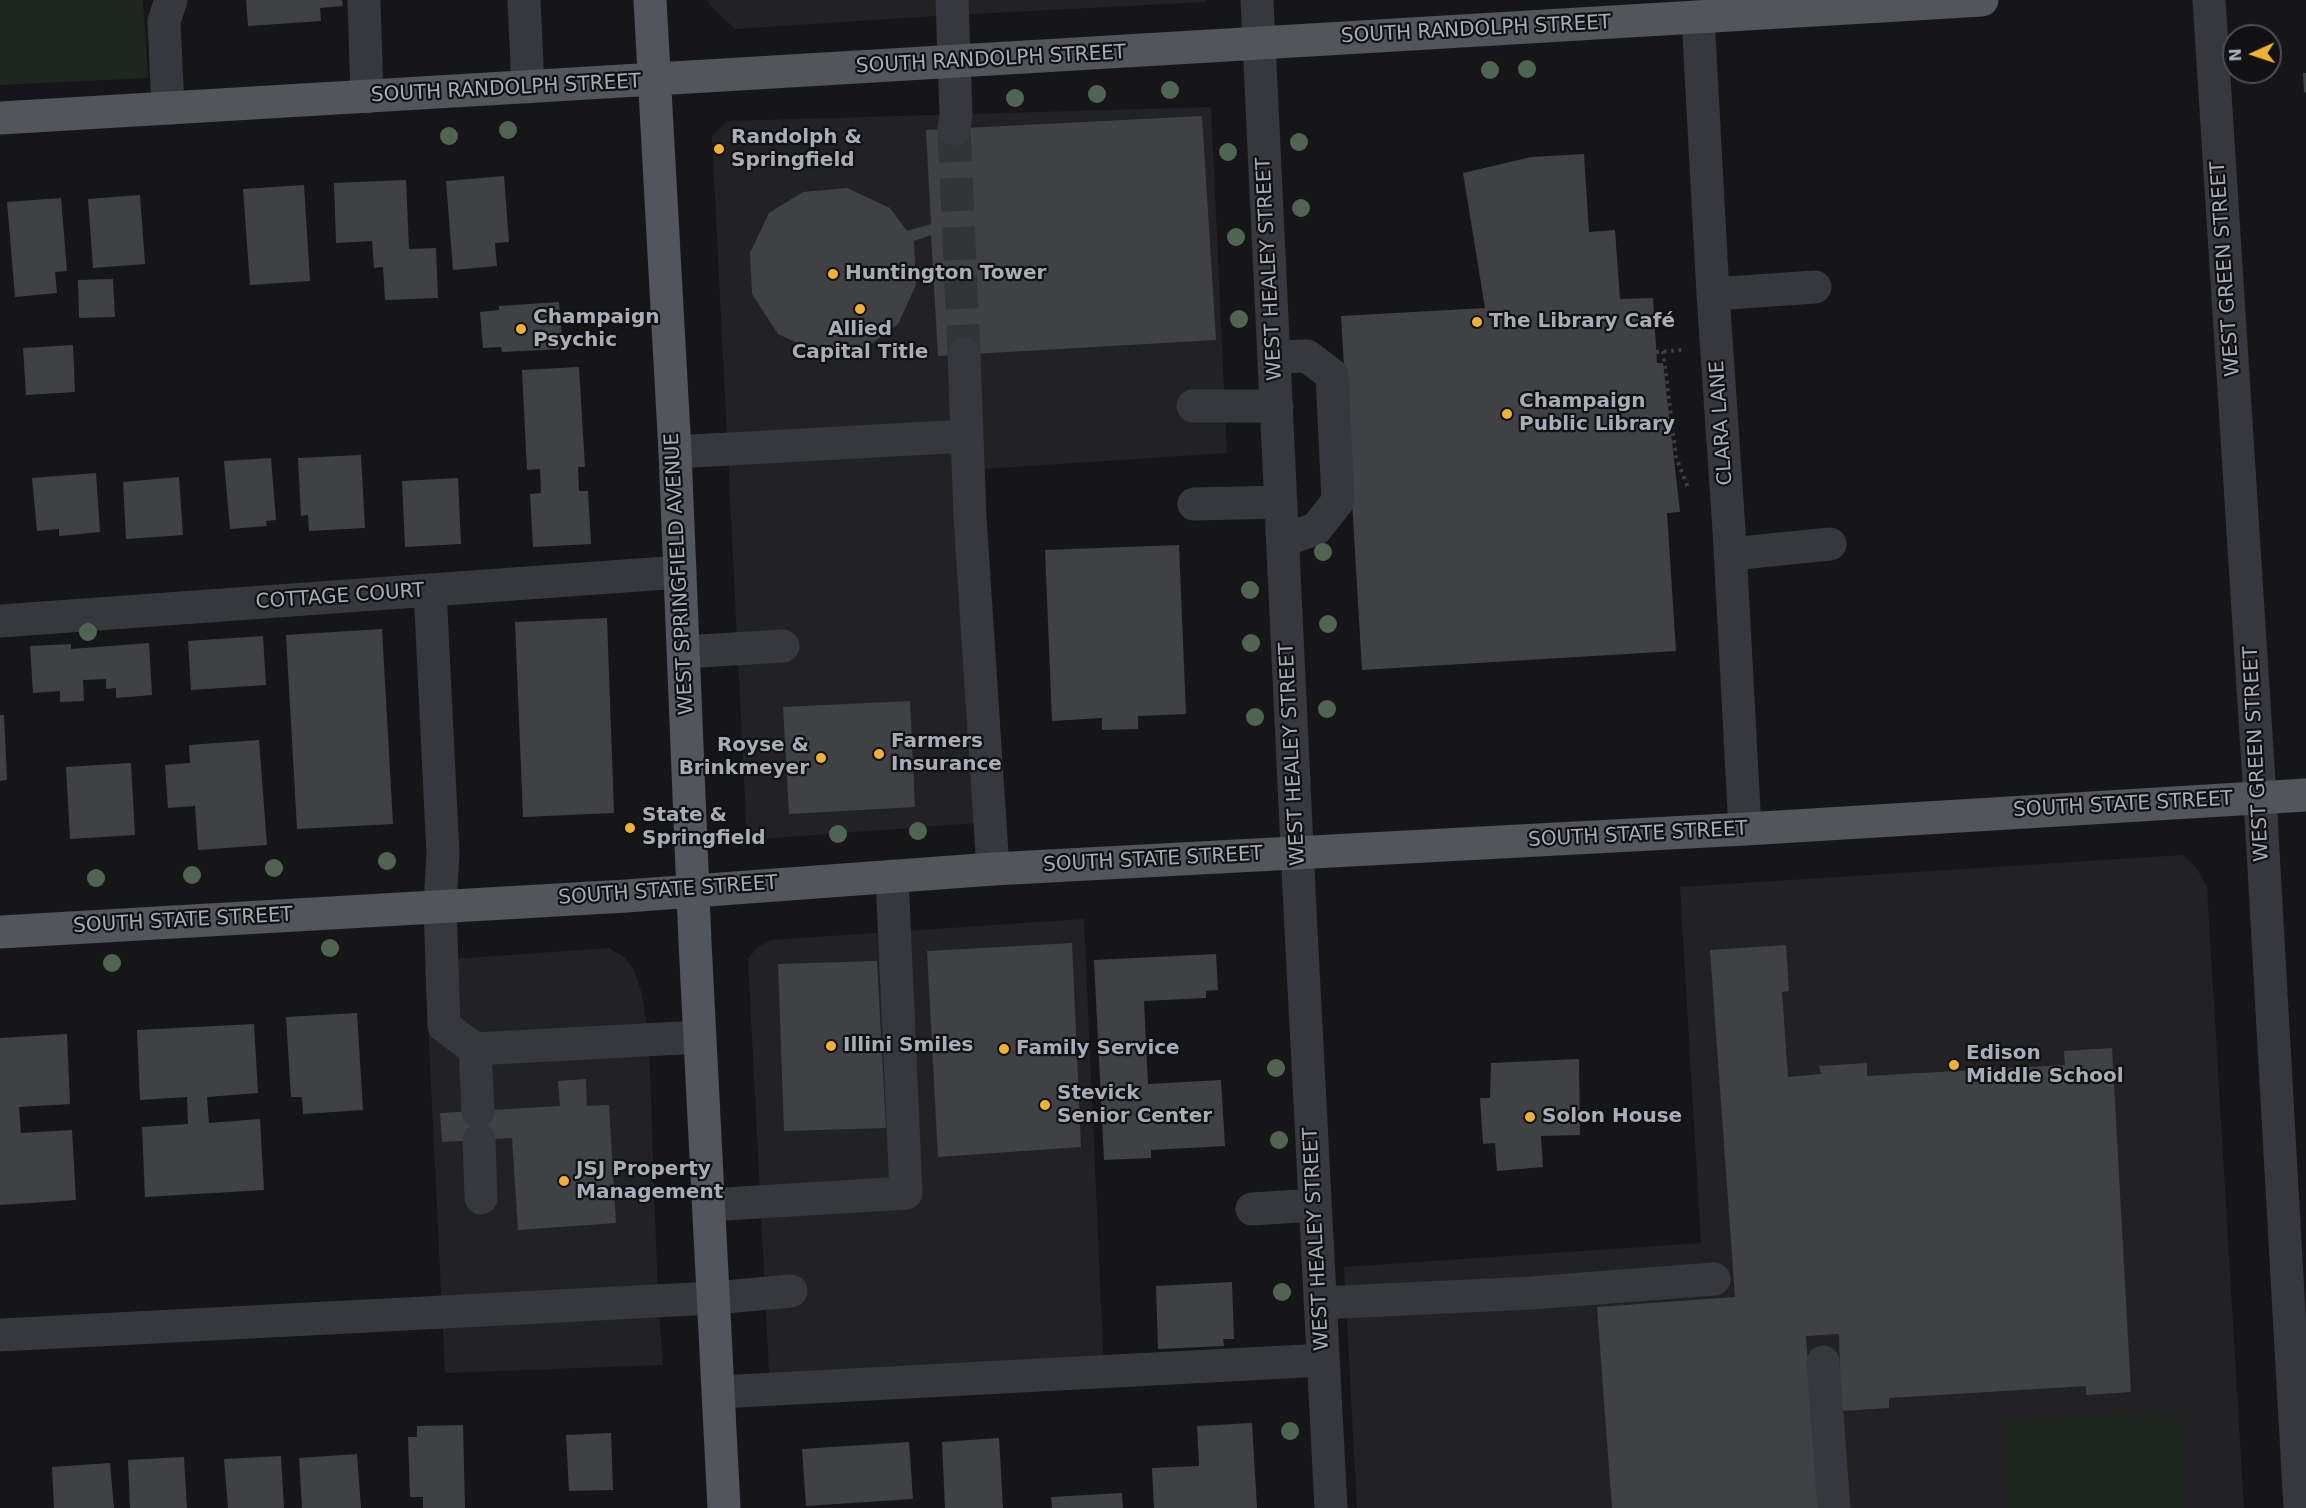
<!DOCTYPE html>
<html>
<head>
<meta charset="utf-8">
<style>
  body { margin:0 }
  #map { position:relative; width:2306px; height:1508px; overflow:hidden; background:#161618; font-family:"DejaVu Sans",sans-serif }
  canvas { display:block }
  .north { position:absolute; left:2222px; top:24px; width:60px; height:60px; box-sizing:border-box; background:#111113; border:2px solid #4d4f55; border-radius:50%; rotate:267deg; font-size:16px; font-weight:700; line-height:24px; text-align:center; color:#a8adb8 }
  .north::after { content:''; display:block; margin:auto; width:21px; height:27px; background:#f2b134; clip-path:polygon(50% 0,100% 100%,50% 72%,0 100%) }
</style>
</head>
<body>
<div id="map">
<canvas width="2306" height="1508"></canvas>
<div class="north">N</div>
</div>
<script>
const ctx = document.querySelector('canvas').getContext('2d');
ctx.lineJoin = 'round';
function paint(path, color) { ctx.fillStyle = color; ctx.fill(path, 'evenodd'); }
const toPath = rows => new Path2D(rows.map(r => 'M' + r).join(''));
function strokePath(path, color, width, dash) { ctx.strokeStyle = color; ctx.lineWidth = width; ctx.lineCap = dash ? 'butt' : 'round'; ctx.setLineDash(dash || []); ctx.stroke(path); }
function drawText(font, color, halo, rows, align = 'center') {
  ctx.font = font + ' "DejaVu Sans",sans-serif'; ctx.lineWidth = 4.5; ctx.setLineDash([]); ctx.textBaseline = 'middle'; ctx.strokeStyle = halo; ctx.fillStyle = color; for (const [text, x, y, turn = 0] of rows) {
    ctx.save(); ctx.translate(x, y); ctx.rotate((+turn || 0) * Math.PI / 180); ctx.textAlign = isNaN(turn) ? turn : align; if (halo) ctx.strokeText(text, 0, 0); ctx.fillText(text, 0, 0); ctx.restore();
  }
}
paint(toPath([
  [708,0,1206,0,1206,2,952,15,735,29,709,4],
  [1211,107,1227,453,968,470,990,822,747,840,712,136,727,121],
  [2183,855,2196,867,2207,887,2244,1508,1357,1508,1344,1267,1701,1243,1680,887],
  [1084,919,1104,1371,770,1390,748,959,758,947,771,940],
  [609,948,624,957,634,970,642,994,649,1040,658,1300,663,1365,445,1373,425,961]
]), '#222225');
paint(toPath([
  [0,0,143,0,148,78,0,85],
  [2180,1412,2184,1508,2007,1508,2003,1421]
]), '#1e261f');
paint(toPath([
  [246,0,342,0,343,6,320,8,321,21,248,26],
  [2303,73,2306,73,2306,92,2304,93],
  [1202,116,1216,340,938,356,931,235,914,241,916,285,898,324,863,350,818,353,778,334,752,294,750,253,769,213,803,192,847,188,890,208,907,231,931,224,926,130],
  [1584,154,1589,232,1615,230,1620,299,1653,298,1657,363,1663,363,1680,512,1667,513,1676,651,1362,670,1341,316,1485,308,1463,173,1531,157],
  [504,176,509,242,495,243,497,266,453,270,446,181],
  [406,180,409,249,436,248,438,298,385,300,383,267,374,268,372,241,336,243,334,183],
  [304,185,310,281,250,285,243,189],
  [140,195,145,264,93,268,88,199],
  [61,198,67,271,55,272,57,293,15,297,7,202],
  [113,279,115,317,79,318,78,280],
  [559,302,563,349,502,352,501,347,483,348,480,312,499,310,499,306],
  [73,345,75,392,26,395,23,348],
  [579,367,585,467,578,467,579,491,588,491,591,544,533,547,530,494,541,493,540,469,527,470,522,370],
  [361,455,365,528,309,531,308,515,301,516,298,458],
  [271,458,276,520,266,521,267,526,230,529,224,461],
  [96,473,100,532,59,536,59,529,37,531,32,478],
  [179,477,183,535,126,539,123,482],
  [458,478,461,544,405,547,402,481],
  [1179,545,1186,714,1138,716,1138,729,1102,730,1102,718,1052,721,1045,550],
  [607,618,614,813,523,817,515,622],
  [382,629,393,824,297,829,286,635],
  [263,636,266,685,191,690,188,641],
  [149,643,152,695,116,698,116,688,106,689,106,679,83,680,84,701,60,702,60,691,33,693,30,646,71,644,71,649],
  [910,701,915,807,789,814,783,707],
  [0,715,4,715,7,780,0,781],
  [259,740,267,845,198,850,195,806,168,808,165,765,190,763,189,745],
  [131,763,135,835,70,839,66,767],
  [1072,943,1081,1147,938,1157,927,951],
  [1786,945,1789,991,1782,992,1788,1077,1821,1074,1819,1066,1867,1063,1867,1076,2065,1065,2064,1051,2112,1048,2131,1392,2086,1395,2086,1386,1889,1398,1889,1408,1841,1411,1839,1334,1806,1336,1818,1508,1612,1508,1597,1307,1735,1297,1710,950],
  [1216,954,1218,990,1206,991,1206,998,1144,1001,1148,1084,1221,1080,1225,1146,1151,1150,1151,1158,1104,1160,1094,960],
  [877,961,886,1128,784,1131,778,964],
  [357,1013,363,1110,303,1114,302,1097,291,1097,286,1017],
  [254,1024,258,1093,207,1097,209,1123,260,1119,264,1190,145,1197,142,1127,188,1124,187,1097,140,1100,137,1030],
  [67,1034,70,1104,19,1107,21,1133,72,1130,76,1200,0,1205,0,1038],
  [1579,1059,1580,1135,1541,1136,1543,1167,1497,1171,1495,1143,1483,1144,1480,1098,1490,1098,1491,1063],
  [586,1079,587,1106,609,1105,616,1223,518,1230,512,1138,442,1142,440,1113,560,1106,558,1081],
  [1232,1282,1234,1339,1223,1339,1224,1346,1158,1349,1156,1286],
  [1252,1423,1257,1508,1154,1508,1152,1468,1199,1466,1197,1426],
  [463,1425,465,1508,423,1508,423,1497,410,1497,408,1437,417,1437,417,1426],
  [611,1433,613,1490,569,1491,566,1435],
  [999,1438,1003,1508,945,1508,942,1442],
  [909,1442,913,1499,806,1506,802,1449],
  [357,1454,361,1508,302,1508,299,1458],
  [281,1456,284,1508,228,1508,224,1459],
  [184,1457,187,1508,130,1508,128,1460],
  [110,1463,114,1508,54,1508,52,1467],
  [1122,1493,1123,1508,1052,1508,1051,1497]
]), '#404145');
strokePath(toPath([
  [954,129,964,354]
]), '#333438', 33, [33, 16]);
strokePath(toPath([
  [1663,351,1676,457,1688,488],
  [1656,352,1682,350]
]), '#3d3f44', 4, [3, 4.5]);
strokePath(toPath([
  [364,0,367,97],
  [524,0,528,87],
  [952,0,956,115,954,129],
  [1257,0,1300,910,1331,1508],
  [2209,0,2260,797,2300,1508],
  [1698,17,1713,294,1729,530,1745,829],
  [168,108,164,21,171,0],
  [1713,294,1815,287],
  [964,354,970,517,993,869],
  [1274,357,1307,356,1332,375,1338,501,1316,529,1283,540],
  [1193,406,1277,406],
  [675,452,966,436],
  [1194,504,1281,502],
  [1731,554,1830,544],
  [430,590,443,854,440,906,444,1026,475,1049,700,1037],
  [0,621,680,572],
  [684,652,783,646],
  [475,1049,478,1111],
  [479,1140,481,1198],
  [709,1205,906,1193,892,876],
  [1252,1209,1315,1205],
  [1321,1303,1531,1293,1714,1279],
  [0,1335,713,1298,791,1291],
  [1823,1362,1834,1508],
  [719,1392,1323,1360]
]), '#37383d', 33);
strokePath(toPath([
  [650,0,675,452,695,942,724,1508],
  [0,118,1982,0],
  [0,932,626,896,993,869,1745,829,2306,795]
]), '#53555c', 33);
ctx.fillStyle = '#506452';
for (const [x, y] of [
  [1527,69],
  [1490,70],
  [1170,90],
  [1097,94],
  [1015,98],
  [508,130],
  [449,136],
  [1299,142],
  [1228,152],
  [1301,208],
  [1236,237],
  [1239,319],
  [1323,552],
  [1250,590],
  [1328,624],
  [88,632],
  [1251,643],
  [1327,709],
  [1255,717],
  [918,831],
  [838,834],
  [387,861],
  [274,868],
  [192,875],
  [96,878],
  [330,948],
  [112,963],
  [1276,1068],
  [1279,1140],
  [1282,1292],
  [1290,1431]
]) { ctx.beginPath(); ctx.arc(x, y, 9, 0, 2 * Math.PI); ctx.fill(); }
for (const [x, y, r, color] of [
  [719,149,6,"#f2b134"],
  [833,274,6,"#f2b134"],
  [860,309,6,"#f2b134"],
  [1477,322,6,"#f2b134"],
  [521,329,6,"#f2b134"],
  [1507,414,6,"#f2b134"],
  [879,754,6,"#f2b134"],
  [821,758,6,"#f2b134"],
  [630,828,6,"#f2b134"],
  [831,1046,6,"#f2b134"],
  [1004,1049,6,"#f2b134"],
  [1954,1065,6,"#f2b134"],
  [1045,1105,6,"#f2b134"],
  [1530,1117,6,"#f2b134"],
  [564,1181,6,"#f2b134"]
]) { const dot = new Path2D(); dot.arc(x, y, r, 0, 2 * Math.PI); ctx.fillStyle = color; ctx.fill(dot); strokePath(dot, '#111113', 2); }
drawText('20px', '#a8adb8', '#111113', [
  ["SOUTH RANDOLPH STREET",1476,30,-3],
  ["SOUTH RANDOLPH STREET",991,60,-3],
  ["SOUTH RANDOLPH STREET",506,89,-3],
  ["WEST HEALEY STREET",1270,269,-93],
  ["WEST GREEN STREET",2226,269,-94],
  ["CLARA LANE",1722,423,-94],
  ["WEST SPRINGFIELD AVENUE",680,574,-93],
  ["COTTAGE COURT",340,597,-4],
  ["WEST HEALEY STREET",1293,754,-93],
  ["WEST GREEN STREET",2257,754,-93],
  ["SOUTH STATE STREET",2123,805,-3],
  ["SOUTH STATE STREET",1638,835,-3],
  ["SOUTH STATE STREET",1153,860,-3],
  ["SOUTH STATE STREET",668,891,-4],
  ["SOUTH STATE STREET",183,921,-3],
  ["WEST HEALEY STREET",1317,1239,-93]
]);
drawText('bold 20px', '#a8adb8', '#111113', [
  ["Randolph &",731,138],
  ["Springfield",731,161],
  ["Huntington Tower",845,274],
  ["Champaign",533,318],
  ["Psychic",533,341],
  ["The Library Café",1489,322],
  ["Allied",860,330,"center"],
  ["Capital Title",860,353,"center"],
  ["Champaign",1519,402],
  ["Public Library",1519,425],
  ["Farmers",891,742],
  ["Insurance",891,765],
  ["Royse &",809,746,"right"],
  ["Brinkmeyer",809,769,"right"],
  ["State &",642,816],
  ["Springfield",642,839],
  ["Illini Smiles",843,1046],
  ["Family Service",1016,1049],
  ["Edison",1966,1054],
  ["Middle School",1966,1077],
  ["Stevick",1057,1094],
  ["Senior Center",1057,1117],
  ["Solon House",1542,1117],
  ["JSJ Property",576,1170],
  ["Management",576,1193]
], 'left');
</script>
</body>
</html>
